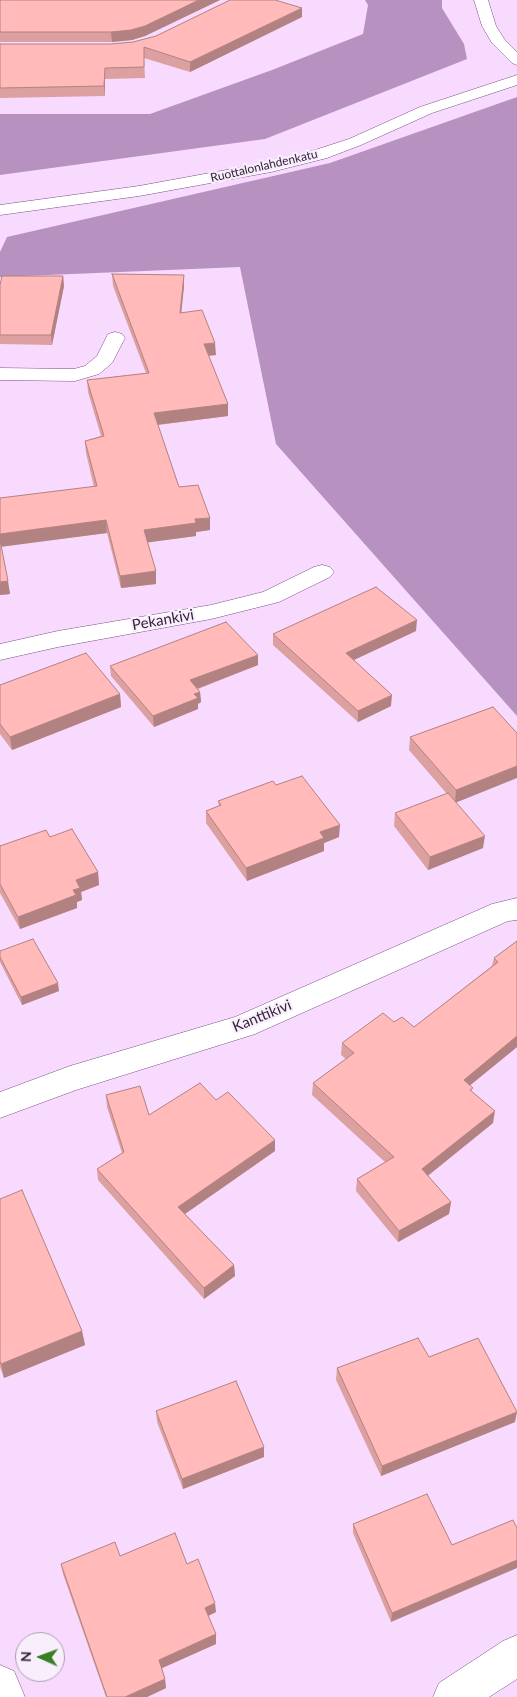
<!DOCTYPE html>
<html>
<head>
<meta charset="utf-8">
<style>
  body { margin:0 }
  #map { position:relative; width:517px; height:1697px; overflow:hidden; background:#f8daff; font-family:Lato,sans-serif }
  canvas { display:block }
  .north { position:absolute; left:15px; top:1632px; width:50px; height:50px; box-sizing:border-box; background:#f9effc; border:1px solid #ab9daf; border-radius:50%; rotate:272deg; font-size:14px; font-weight:700; line-height:20px; text-align:center; color:#36233b }
  .north::after { content:''; display:block; margin:auto; width:18px; height:22px; background:#398024; clip-path:polygon(50% 0,100% 100%,50% 72%,0 100%) }
</style>
</head>
<body>
<div id="map">
<canvas width="517" height="1697"></canvas>
<div class="north">N</div>
</div>
<script>
const ctx = document.querySelector('canvas').getContext('2d');
ctx.lineJoin = 'round';
function paint(path, color) { ctx.fillStyle = color; ctx.fill(path, 'evenodd'); }
const toPath = rows => new Path2D(rows.map(r => 'M' + r).join(''));
function strokePath(path, color, width, dash) { ctx.strokeStyle = color; ctx.lineWidth = width; ctx.lineCap = dash ? 'butt' : 'round'; ctx.setLineDash(dash || []); ctx.stroke(path); }
function drawText(font, color, halo, rows, align = 'center') {
  ctx.font = font + ' Lato,sans-serif'; ctx.lineWidth = 4.5; ctx.setLineDash([]); ctx.textBaseline = 'middle'; ctx.strokeStyle = halo; ctx.fillStyle = color; for (const [text, x, y, turn = 0] of rows) {
    ctx.save(); ctx.translate(x, y); ctx.rotate((+turn || 0) * Math.PI / 180); ctx.textAlign = isNaN(turn) ? turn : align; if (halo) ctx.strokeText(text, 0, 0); ctx.fillText(text, 0, 0); ctx.restore();
  }
}
paint(toPath([
  [365,0,442,0,442,8,464,44,467,59,265,139,0,175,0,114,150,114,272,70,363,34,368,5],
  [517,97,517,716,276,444,240,267,0,277,0,252,7,237,330,163]
]), '#b791c0');
const minor = toPath([
  [517,75,517,85,432,113,361,145,327,158,271,172,139,196,0,215,0,205,139,186,270,162,315,150,349,139,420,107,517,75],
  [115,332,122,334,125,338,112,363,99,374,75,381,0,380,0,368,74,369,85,366,97,356,108,334,115,332],
  [322,565,330,567,334,572,330,577,279,602,211,619,58,647,0,660,0,644,58,631,211,605,263,592,314,567,322,565],
  [517,898,517,920,508,921,255,1034,76,1090,0,1118,0,1092,70,1066,235,1017,492,904,517,898],
  [517,1635,517,1679,489,1697,433,1697,439,1683,503,1641,517,1635],
  [0,1665,14,1671,25,1697,0,1697,0,1665]
]);
const tertiary = toPath([
  [474,0,488,0,496,26,505,40,517,52,517,65,512,63,492,43,482,26,474,0]
]);
strokePath(minor, '#794f84', 1);
strokePath(tertiary, '#794f84', 1);
paint(minor, '#fff');
paint(tertiary, '#fff');
paint(toPath([
  [0,0,220,0,145,36,132,40,112,42,0,42],
  [302,17,190,72,144,58,145,78,105,79,105,96,0,98,0,44,111,44,133,42],
  [112,274,184,275,184,286,181,313,216,355,208,356,228,404,228,416,158,425,179,487,210,518,210,530,196,532,196,536,147,542,156,584,121,588,107,533,1,546,10,594,0,595,0,498,94,487,86,453,85,441,101,436,88,392,87,380,146,373,113,286],
  [63,276,64,286,52,345,0,344,0,285],
  [416,631,354,660,391,706,358,722,273,645,273,634],
  [258,665,198,689,200,692,201,702,198,704,198,709,154,727,111,676,110,666],
  [0,685,120,694,121,707,12,750,0,734],
  [493,707,456,802,483,848,428,870,394,826,395,813,447,794,409,750,410,737],
  [276,785,339,837,324,843,324,851,247,881,206,823,206,811,219,806,218,801],
  [50,837,98,872,99,885,81,892,82,900,77,902,77,908,20,929,0,893,0,846],
  [517,941,517,1047,470,1085,472,1092,493,1123,428,1176,451,1202,449,1214,398,1242,356,1191,357,1179,385,1162,312,1095,313,1083,346,1059,341,1055,342,1043,394,1022,414,1027,492,966,494,958],
  [0,951,59,991,22,1005,0,962],
  [106,1095,149,1115,216,1100,275,1151,185,1214,234,1265,235,1276,204,1299,98,1180,97,1169,122,1153,107,1107],
  [0,1199,82,1331,85,1345,4,1378,0,1367],
  [429,1357,515,1422,381,1476,336,1380,337,1368],
  [156,1411,264,1457,183,1489,157,1422],
  [353,1524,452,1545,391,1622,353,1533],
  [120,1556,187,1564,216,1612,208,1616,216,1644,162,1668,165,1679,166,1688,147,1697,106,1697,63,1574,61,1564]
]), '#dba09f');
paint(toPath([
  [199,0,220,0,145,36,132,40,112,42,111,32],
  [302,8,302,17,190,72,190,62],
  [105,68,105,96,104,86],
  [184,275,184,286,180,325,180,313],
  [63,276,64,286,52,345,51,335],
  [215,343,216,355,204,356,204,344],
  [228,404,228,416,155,425,154,413],
  [210,518,210,530,196,532,196,536,144,543,144,530,195,519],
  [106,520,107,533,0,547,0,534],
  [156,571,156,584,121,588,120,576],
  [8,581,10,594,0,595,0,582],
  [417,620,416,631,345,664,346,653],
  [258,655,258,665,191,691,190,680],
  [200,692,201,702,198,704,198,709,154,727,153,716,194,694],
  [120,694,121,707,12,750,10,737],
  [392,695,391,706,358,722,358,711],
  [517,766,517,778,455,803,456,790],
  [340,825,339,837,324,843,324,851,247,881,246,868,320,832],
  [485,836,483,848,428,870,430,857],
  [98,872,99,885,81,892,82,900,77,902,77,908,20,929,18,917,73,890,76,880],
  [58,983,59,991,22,1005,21,997],
  [517,1036,517,1047,462,1092,464,1080],
  [495,1111,493,1123,421,1181,422,1169],
  [275,1140,275,1151,179,1218,178,1207],
  [451,1202,449,1214,398,1242,399,1231],
  [234,1265,235,1276,204,1299,204,1288],
  [82,1331,85,1345,4,1378,1,1364],
  [517,1412,515,1422,381,1476,382,1466],
  [264,1447,264,1457,183,1489,182,1479],
  [517,1560,517,1568,391,1622,392,1613],
  [215,1603,216,1612,206,1617,205,1608],
  [216,1634,216,1644,160,1669,159,1660],
  [165,1679,166,1688,147,1697,125,1697]
]), '#b28282');
const building = toPath([
  [0,0,199,0,145,26,131,30,111,32,0,32,0,0],
  [230,0,275,0,302,8,190,62,144,47,144,67,105,68,104,86,0,88,0,44,111,44,133,42,156,36,230,0],
  [112,274,184,275,180,313,202,310,215,343,204,344,228,404,154,413,179,487,198,485,210,518,195,519,196,523,144,530,156,571,120,576,106,520,0,534,0,498,97,486,85,441,104,436,87,380,149,373,112,274],
  [2,276,63,276,51,335,0,335,0,285,2,276],
  [0,540,8,581,0,582,0,540],
  [376,587,417,620,346,653,392,695,358,711,273,634,376,587],
  [226,622,258,655,190,680,200,692,194,694,198,698,153,716,110,666,226,622],
  [86,653,120,694,10,737,0,724,0,685,86,653],
  [493,707,517,733,517,766,456,790,410,737,493,707],
  [302,776,340,825,320,832,324,838,246,868,206,811,221,805,218,801,273,781,276,785,302,776],
  [448,793,485,836,430,857,395,813,448,793],
  [72,829,98,872,76,880,80,888,73,890,76,895,18,917,0,884,0,846,46,830,50,837,72,829],
  [33,939,58,983,21,997,0,957,0,951,33,939],
  [517,941,517,1036,464,1080,473,1088,470,1090,495,1111,422,1169,451,1202,399,1231,357,1179,394,1157,313,1083,354,1053,342,1043,383,1013,394,1022,402,1017,414,1027,498,962,494,958,517,941],
  [200,1083,216,1100,228,1092,275,1140,178,1207,234,1265,204,1288,97,1169,124,1152,106,1095,140,1086,149,1115,200,1083],
  [22,1190,82,1331,1,1364,0,1361,0,1199,22,1190],
  [418,1338,429,1357,478,1338,517,1412,382,1466,337,1368,418,1338],
  [236,1381,264,1447,182,1479,156,1411,236,1381],
  [427,1494,452,1545,513,1520,517,1528,517,1560,392,1613,353,1524,427,1494],
  [175,1533,187,1564,198,1559,215,1603,205,1608,216,1634,159,1660,165,1679,125,1697,107,1697,61,1564,115,1542,120,1556,175,1533]
]);
paint(building, '#ffbab9');
strokePath(building, '#b28282', 1);
drawText('12px', '#36233b', '#f9effc', [
  ["Ruottalonlahdenkatu",264,166,-13]
]);
drawText('15px', '#36233b', '#f9effc', [
  ["Pekankivi",163,620,-10],
  ["Kanttikivi",262,1016,-22]
]);
</script>
</body>
</html>
